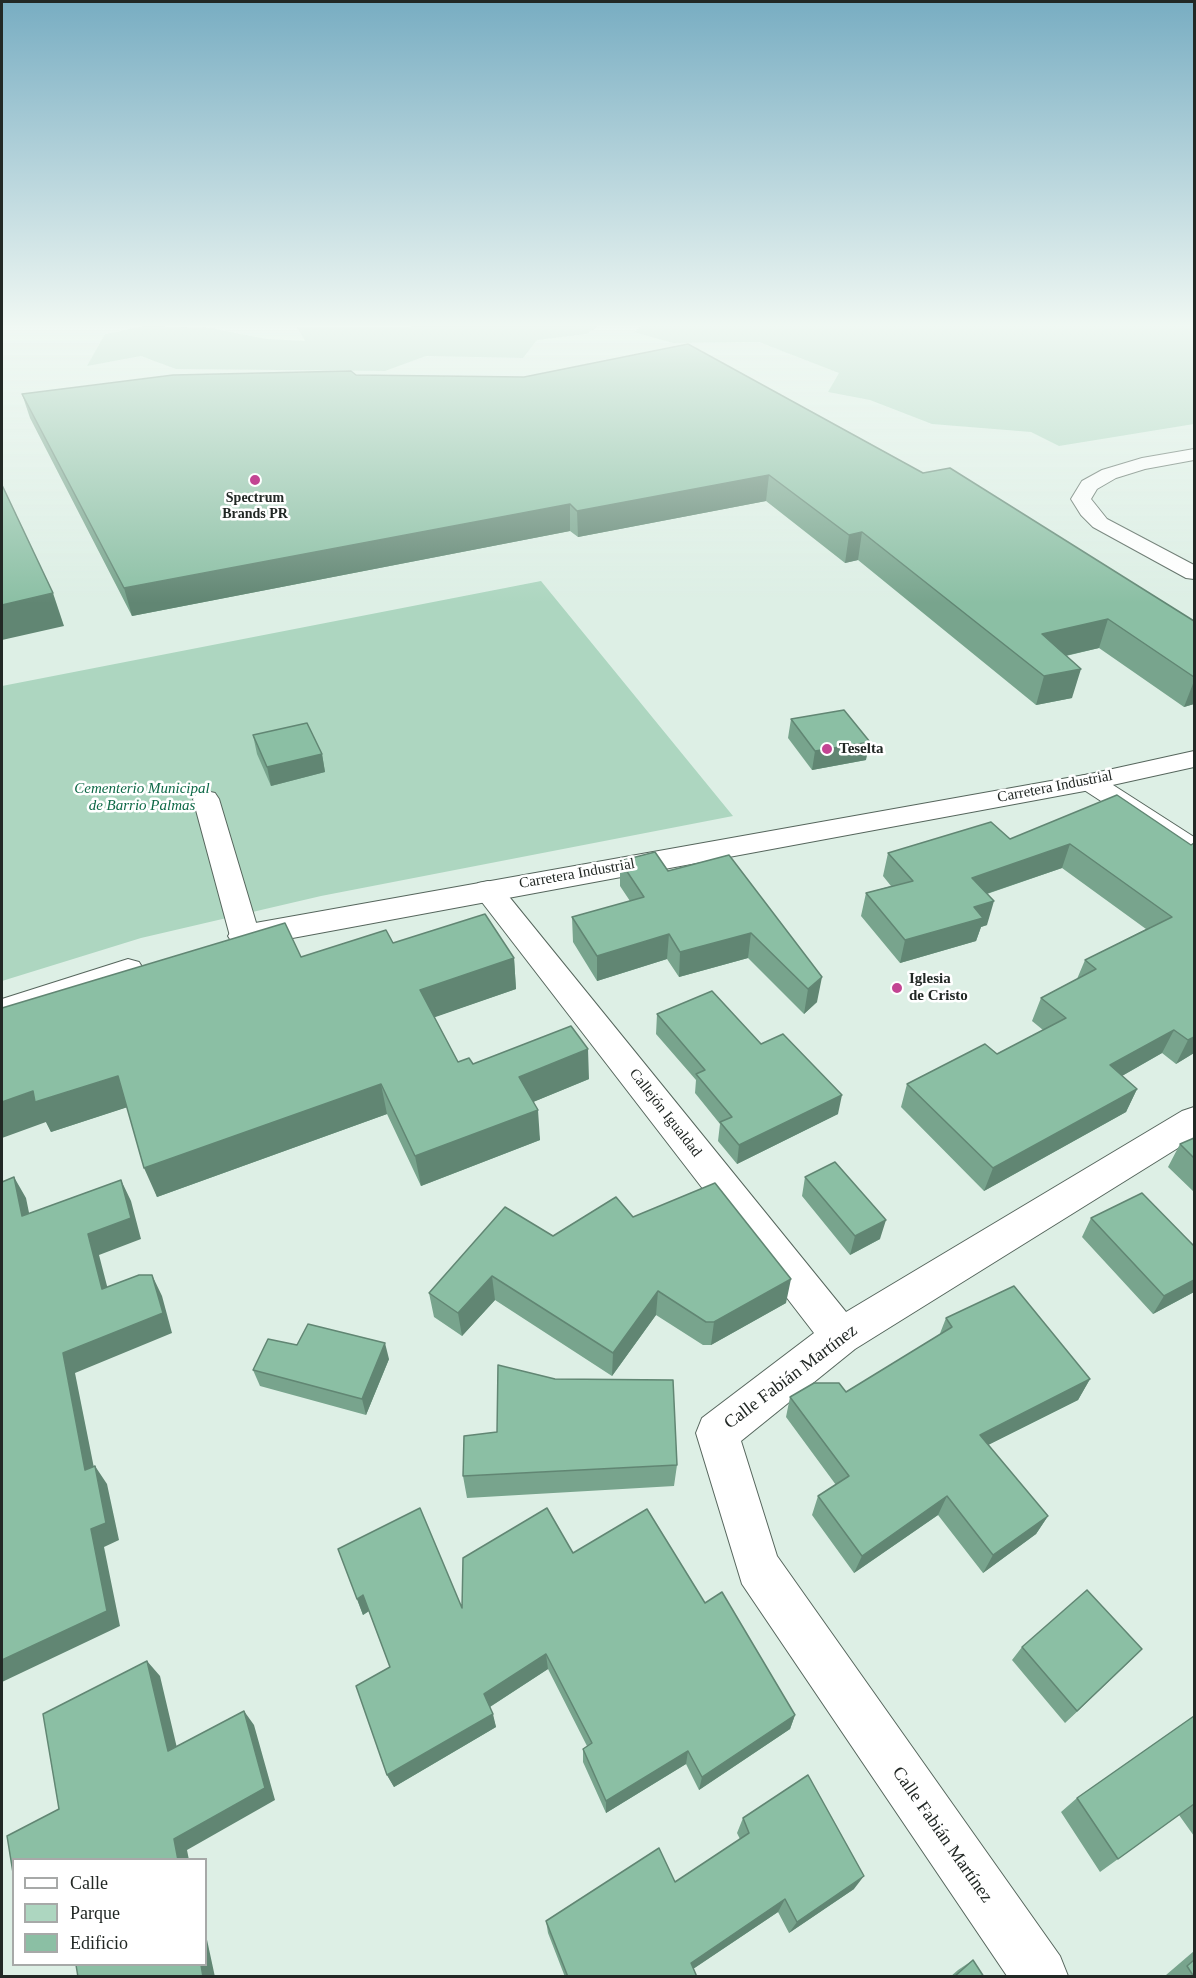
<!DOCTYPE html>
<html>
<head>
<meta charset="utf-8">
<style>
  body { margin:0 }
  #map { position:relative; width:1196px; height:1978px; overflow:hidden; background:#ddefe5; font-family:"Times New Roman",serif }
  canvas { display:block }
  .frame { position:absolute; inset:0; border:3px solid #222825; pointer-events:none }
  .legend { position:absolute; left:12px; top:1858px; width:195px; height:108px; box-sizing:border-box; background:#fff; border:2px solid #a7a9a8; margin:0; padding:8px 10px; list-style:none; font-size:18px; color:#222825 }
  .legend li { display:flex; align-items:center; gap:12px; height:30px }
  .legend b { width:30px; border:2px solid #a7a9a8 }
</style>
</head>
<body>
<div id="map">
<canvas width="1196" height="1978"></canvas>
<div class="frame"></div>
<ul class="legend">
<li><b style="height:8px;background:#fff"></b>Calle</li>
<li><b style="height:16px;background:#add6c0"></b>Parque</li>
<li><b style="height:16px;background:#8bbfa4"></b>Edificio</li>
</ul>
</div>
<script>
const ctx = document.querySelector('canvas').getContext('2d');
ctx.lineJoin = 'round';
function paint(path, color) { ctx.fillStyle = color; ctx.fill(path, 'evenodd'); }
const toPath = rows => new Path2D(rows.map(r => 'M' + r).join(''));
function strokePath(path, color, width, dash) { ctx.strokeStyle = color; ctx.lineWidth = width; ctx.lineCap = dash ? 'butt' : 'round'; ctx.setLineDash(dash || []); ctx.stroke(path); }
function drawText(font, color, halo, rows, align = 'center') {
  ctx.font = font + ' "Times New Roman",serif'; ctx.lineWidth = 5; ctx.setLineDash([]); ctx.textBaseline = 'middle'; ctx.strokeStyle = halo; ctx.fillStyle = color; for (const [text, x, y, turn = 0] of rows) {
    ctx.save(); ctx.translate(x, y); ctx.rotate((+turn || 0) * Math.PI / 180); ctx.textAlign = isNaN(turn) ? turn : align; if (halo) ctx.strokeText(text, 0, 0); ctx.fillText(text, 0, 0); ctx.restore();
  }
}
paint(toPath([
  [145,326,210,328,267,339,305,341,297,327,597,326,587,334,537,340,523,358,426,356,385,371,176,369,141,356,87,366,105,334],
  [642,326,1194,326,1194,424,1059,446,1031,432,932,424,870,400,828,392,839,373,759,342,673,343,634,332],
  [541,581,733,816,321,896,141,938,2,981,2,686]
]), '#add6c0');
const minor = toPath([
  [1090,774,1099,776,1194,837,1194,858,1184,855,1081,788,1077,782,1081,776,1090,774],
  [206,791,215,793,219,799,260,936,256,943,245,946,234,943,230,936,193,799,197,793,206,791],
  [488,881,498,883,846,1312,1182,1111,1194,1107,1194,1138,855,1349,741,1441,777,1556,1060,1956,1068,1976,1007,1976,742,1584,696,1433,702,1418,814,1333,478,897,474,890,478,883,488,881]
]);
const tertiary = toPath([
  [1194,449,1194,460,1145,469,1116,478,1097,489,1091,499,1107,519,1194,565,1194,579,1186,578,1093,527,1081,515,1071,499,1082,481,1102,470,1142,458,1194,449],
  [1194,751,1194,767,1090,790,244,947,233,944,228,936,233,928,244,925,1090,774,1194,751],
  [128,959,139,962,144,970,139,978,2,1023,2,999,128,959]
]);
strokePath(minor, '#56665d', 2);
strokePath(tertiary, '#56665d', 2);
paint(minor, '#fff');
paint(tertiary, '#fff');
paint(toPath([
  [356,375,923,473,1194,621,1194,704,1184,707,1099,648,1066,656,1072,698,1036,705,858,560,845,563,766,501,578,537,570,531,132,616,30,418,22,394],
  [791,719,866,760,812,770,788,738],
  [253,735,322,754,325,772,271,786,257,754],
  [1010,839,1191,845,1194,843,1194,1053,1176,1064,1162,1053,1122,1076,1137,1089,1126,1112,984,1191,901,1107,907,1084,997,1054,1043,1030,1032,1021,1041,998,1077,979,1085,960,1146,929,1062,868,987,894,987,925,981,927,976,941,900,963,861,916,866,893,891,886,883,876,888,853],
  [729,855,817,1002,804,1014,748,958,679,977,667,959,597,981,573,942,572,917,630,901,620,886,620,861,668,871],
  [393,943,514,958,516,989,434,1017,458,1062,589,1079,533,1102,540,1140,421,1186,387,1114,157,1197,127,1107,51,1132,46,1122,301,957],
  [657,1014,761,1044,838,1114,737,1164,718,1141,720,1124,695,1093,696,1080,656,1034],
  [1194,1138,1194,1192,1168,1167,1180,1144],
  [805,1177,880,1239,850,1255,802,1196],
  [633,1217,786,1303,711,1345,703,1345,656,1315,612,1376,495,1300,462,1336,434,1317,429,1293,553,1236],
  [1091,1218,1194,1292,1153,1314,1082,1237],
  [946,1318,1090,1379,1078,1400,988,1445,1048,1516,1036,1534,983,1573,938,1515,854,1573,812,1515,818,1496,836,1485,786,1417,790,1397,846,1392,939,1336],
  [297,1345,389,1359,366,1415,260,1386,253,1370],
  [677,1465,674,1486,467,1498,463,1476],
  [573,1553,705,1603,795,1715,790,1729,699,1790,686,1764,606,1813,583,1762,583,1749,587,1746,548,1669,490,1707,496,1727,394,1787,387,1775,390,1667,369,1611,363,1615,357,1599,462,1608],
  [1022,1647,1142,1649,1065,1723,1012,1660],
  [1194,1716,1194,1836,1179,1815,1100,1872,1061,1812,1077,1798],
  [743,1818,854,1889,789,1933,778,1912,693,1969,697,1977,565,1977,548,1933,546,1921,675,1882,740,1839,737,1833],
  [1194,1951,1194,1977,1167,1977,1166,1975],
  [973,1960,984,1977,950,1977,958,1970]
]), '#78a48d');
paint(toPath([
  [769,475,766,501,578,537,577,511],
  [570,504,570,531,132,616,124,588],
  [862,532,858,560,845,563,849,535],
  [53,593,64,626,2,640,2,605],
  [1108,619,1099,648,1033,663,1042,634],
  [1081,669,1072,698,1036,705,1044,676],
  [1194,681,1194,704,1184,707],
  [870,742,866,760,812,770,815,751],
  [322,754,325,772,271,786,267,767],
  [1070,844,1062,868,965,901,972,878],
  [994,901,987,925,981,927,976,941,900,963,905,940,974,907],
  [751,933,748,958,679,977,680,952],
  [669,934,667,959,597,981,597,956],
  [514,958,516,989,424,1021,420,990],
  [822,977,817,1002,804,1014,808,989],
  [1174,1030,1162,1053,1099,1089,1110,1065],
  [1194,1037,1194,1053,1176,1064,1188,1040],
  [588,1049,589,1079,521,1107,519,1077],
  [118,1076,131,1106,51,1132,46,1122,2,1138,2,1102,33,1091],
  [381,1084,387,1114,157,1197,144,1168],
  [1137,1089,1126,1112,984,1191,993,1168],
  [842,1095,838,1114,737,1164,739,1145],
  [538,1110,540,1140,421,1186,415,1156],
  [14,1177,26,1198,34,1237,22,1216],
  [121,1180,131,1201,141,1239,99,1255,113,1309,102,1289,88,1234],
  [886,1220,880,1239,850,1255,855,1236],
  [152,1275,162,1296,172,1333,75,1373,98,1488,85,1470,63,1353],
  [492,1276,495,1300,462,1336,458,1313],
  [791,1279,786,1303,711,1345,714,1322],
  [1194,1280,1194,1292,1153,1314,1164,1296],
  [658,1291,656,1315,612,1376,613,1353],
  [385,1343,389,1359,366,1415,362,1399],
  [1090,1379,1078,1400,970,1454,980,1435],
  [95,1466,107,1484,119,1540,104,1547,120,1626,2,1682,2,1660,91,1529],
  [947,1496,938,1515,854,1573,862,1556],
  [1048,1516,1036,1534,983,1573,993,1555],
  [363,1595,369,1611,363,1615,357,1599],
  [1142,1649,1128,1663,1065,1723,1077,1711],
  [546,1654,548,1669,488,1708,484,1694],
  [147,1661,160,1676,181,1765,168,1751],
  [244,1711,254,1725,275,1800,187,1850,189,1860,178,1860,174,1839],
  [493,1714,496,1727,394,1787,387,1775],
  [795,1715,790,1729,699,1790,702,1777],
  [688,1751,686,1764,606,1813,606,1801],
  [864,1876,854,1889,789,1933,797,1922],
  [785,1899,778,1912,687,1973,691,1963],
  [206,1935,215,1977,203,1977,201,1965,206,1965]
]), '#618673');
const building = toPath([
  [688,344,923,473,950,468,1194,621,1194,677,1108,619,1042,634,1081,669,1044,676,862,532,849,535,769,475,577,511,570,504,124,588,22,394,173,375,351,371,356,375,524,377,688,344],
  [2,485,53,593,2,605,2,485],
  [844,710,870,742,815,751,791,719,844,710],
  [307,723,322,754,267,767,253,735,307,723],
  [1117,795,1191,845,1194,843,1194,1037,1188,1040,1174,1030,1110,1065,1137,1089,993,1168,907,1084,985,1044,997,1054,1066,1018,1041,998,1096,969,1085,960,1172,917,1070,844,972,878,994,901,974,907,983,918,905,940,866,893,913,881,888,853,991,822,1010,839,1117,795],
  [655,852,668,871,729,855,822,977,808,989,751,933,680,952,669,934,597,956,572,917,644,897,620,861,655,852],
  [485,914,514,958,420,990,458,1062,469,1058,473,1064,571,1026,588,1049,519,1077,538,1110,415,1156,381,1084,144,1168,118,1076,35,1102,33,1091,2,1102,2,1008,285,923,301,957,386,930,393,943,485,914],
  [712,991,761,1044,783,1034,842,1095,739,1145,720,1122,732,1117,696,1074,705,1070,657,1014,712,991],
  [1194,1138,1194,1158,1180,1144,1194,1138],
  [835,1162,886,1220,855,1236,805,1177,835,1162],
  [14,1177,22,1216,121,1180,131,1218,88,1234,102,1289,139,1275,152,1275,163,1313,63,1353,85,1470,95,1466,106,1523,91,1529,107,1611,2,1660,2,1182,14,1177],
  [715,1183,791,1279,714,1322,706,1322,658,1291,613,1353,492,1276,458,1313,429,1293,505,1207,553,1236,616,1197,633,1217,715,1183],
  [1142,1193,1194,1246,1194,1280,1164,1296,1091,1218,1142,1193],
  [1014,1286,1090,1379,980,1435,1048,1516,993,1555,947,1496,862,1556,818,1496,849,1476,790,1397,814,1383,839,1383,846,1392,952,1327,946,1318,1014,1286],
  [308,1324,385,1343,362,1399,253,1370,268,1339,297,1345,308,1324],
  [498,1365,555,1379,673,1380,677,1465,463,1476,464,1436,497,1432,498,1365],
  [420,1508,462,1608,463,1558,547,1508,573,1553,647,1509,705,1603,722,1592,795,1715,702,1777,688,1751,606,1801,583,1749,592,1743,546,1654,484,1694,493,1714,387,1775,356,1686,390,1667,363,1595,357,1599,338,1549,420,1508],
  [1087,1590,1142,1649,1077,1711,1022,1647,1087,1590],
  [147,1661,168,1751,244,1711,265,1788,174,1839,178,1860,14,1860,14,1879,7,1836,59,1809,43,1714,147,1661],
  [1194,1716,1194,1804,1118,1859,1077,1798,1194,1716],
  [808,1775,864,1876,797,1922,785,1899,691,1963,697,1977,568,1977,546,1921,659,1848,675,1882,749,1833,743,1818,808,1775],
  [973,1960,984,1977,954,1977,973,1960],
  [1194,1960,1194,1977,1187,1966,1194,1960],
  [76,1965,201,1965,203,1977,78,1977,76,1965]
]);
paint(building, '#8bbfa4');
strokePath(building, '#618673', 1.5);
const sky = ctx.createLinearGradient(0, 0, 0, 603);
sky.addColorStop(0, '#78adc2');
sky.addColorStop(0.54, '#f0f8f3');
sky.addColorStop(1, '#f0f8f300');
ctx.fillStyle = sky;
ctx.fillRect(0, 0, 1196, 603);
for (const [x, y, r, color] of [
  [255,480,6,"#c34593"],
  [827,749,6,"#c34593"],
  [897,988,6,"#c34593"]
]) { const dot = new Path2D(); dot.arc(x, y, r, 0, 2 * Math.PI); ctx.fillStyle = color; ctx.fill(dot); strokePath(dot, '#fff', 2); }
drawText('bold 14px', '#222825', '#fff', [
  ["Spectrum",255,498],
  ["Brands PR",255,514]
]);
drawText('bold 15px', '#222825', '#fff', [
  ["Teselta",839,749],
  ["Iglesia",909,979],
  ["de Cristo",909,996]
], 'left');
drawText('15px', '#222825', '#fff', [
  ["Carretera Industrial",1055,787,-11],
  ["Carretera Industrial",577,874,-10],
  ["Callejón Igualdad",665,1113,52]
]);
drawText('italic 15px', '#0d6846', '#fff', [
  ["Cementerio Municipal",142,789],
  ["de Barrio Palmas",142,806]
]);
drawText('18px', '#222825', '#fff', [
  ["Calle Fabián Martínez",791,1377,-37],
  ["Calle Fabián Martínez",942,1835,55]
]);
</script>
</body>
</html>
